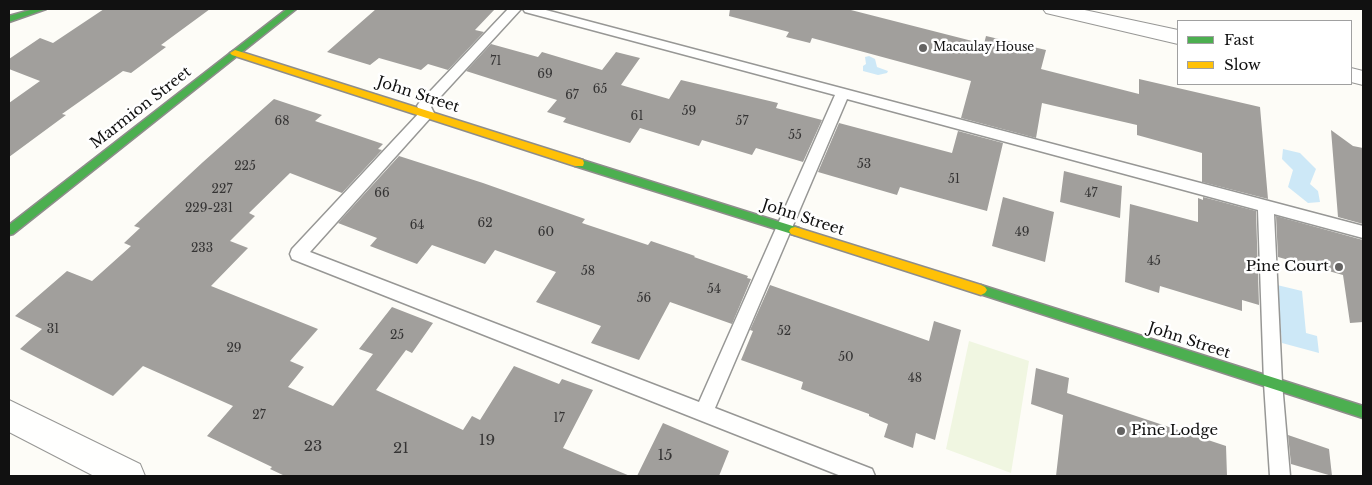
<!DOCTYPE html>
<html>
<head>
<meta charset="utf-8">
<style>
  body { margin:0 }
  #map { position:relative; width:1372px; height:485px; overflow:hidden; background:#fdfcf7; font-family:"Libre Baskerville",serif }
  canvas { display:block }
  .frame { position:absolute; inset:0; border:10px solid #111; pointer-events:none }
  .legend { position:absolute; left:1177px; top:20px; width:175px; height:65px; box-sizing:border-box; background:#fff; border:1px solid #a0a0a0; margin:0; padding:6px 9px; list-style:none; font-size:15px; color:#111 }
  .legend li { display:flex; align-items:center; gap:10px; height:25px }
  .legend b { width:25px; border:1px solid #a0a0a0 }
</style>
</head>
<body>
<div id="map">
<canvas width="1372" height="485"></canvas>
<div class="frame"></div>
<ul class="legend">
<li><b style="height:6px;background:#4caf50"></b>Fast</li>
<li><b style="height:6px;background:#ffc107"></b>Slow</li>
</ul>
</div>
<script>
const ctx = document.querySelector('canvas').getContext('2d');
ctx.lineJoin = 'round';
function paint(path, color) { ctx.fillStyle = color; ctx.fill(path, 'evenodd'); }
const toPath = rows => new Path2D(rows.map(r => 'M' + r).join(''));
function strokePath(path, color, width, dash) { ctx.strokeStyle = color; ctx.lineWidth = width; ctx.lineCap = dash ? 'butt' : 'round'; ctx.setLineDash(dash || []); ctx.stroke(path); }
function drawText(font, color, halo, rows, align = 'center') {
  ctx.font = font + ' "Libre Baskerville",serif'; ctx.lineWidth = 5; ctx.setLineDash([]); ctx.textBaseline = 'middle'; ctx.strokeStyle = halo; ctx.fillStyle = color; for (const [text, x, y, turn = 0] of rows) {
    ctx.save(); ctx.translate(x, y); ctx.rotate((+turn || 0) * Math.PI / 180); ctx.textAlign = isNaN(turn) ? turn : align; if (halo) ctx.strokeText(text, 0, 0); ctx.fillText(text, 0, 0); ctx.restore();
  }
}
paint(toPath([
  [969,341,1029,361,1011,473,946,449]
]), '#f0f6e1');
paint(toPath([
  [869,56,875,59,877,67,888,71,887,73,878,75,863,71,863,66,866,64,865,57],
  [1283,149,1300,153,1316,169,1310,184,1318,191,1320,202,1308,203,1288,187,1293,170,1282,159],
  [1277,285,1302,291,1306,333,1317,336,1319,353,1282,343]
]), '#cde8f7');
paint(toPath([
  [104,9,210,9,161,45,166,47,131,73,123,71,62,114,66,115,9,157,9,103,40,81,9,69,9,59,40,38,53,43],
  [376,9,495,9,475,30,484,32,448,70,428,64,421,70,379,58,370,65,327,52],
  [730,9,847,9,984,44,986,36,1046,50,1041,69,1139,94,1139,79,1260,107,1268,199,1202,182,1202,153,1137,135,1137,125,1042,103,1036,138,961,118,971,81,812,38,810,43,786,37,789,32,729,16],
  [491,44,538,57,542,52,602,70,616,52,640,58,621,85,669,99,681,80,778,103,776,108,822,120,803,162,756,148,752,155,702,140,699,146,640,128,630,143,563,122,566,118,547,112,557,100,466,71],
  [274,99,322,115,315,121,383,144,378,149,382,150,342,193,290,173,249,213,255,216,230,241,248,248,211,286,318,329,290,361,304,367,288,387,333,406,373,354,359,349,392,307,433,323,412,353,406,350,376,390,463,430,472,416,480,420,514,366,559,384,562,379,593,390,563,448,630,476,285,476,270,469,272,467,207,436,233,406,143,366,113,396,20,349,42,329,15,316,67,271,92,281,131,246,124,243,140,228,134,226,203,162],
  [839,123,952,153,958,131,1003,143,987,211,900,187,897,195,818,172],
  [1331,130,1353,146,1363,148,1363,224,1338,217],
  [399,156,483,183,585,219,582,223,648,245,651,241,695,256,694,257,748,276,747,278,751,279,732,324,670,302,639,360,591,343,601,326,536,302,556,272,495,250,485,264,432,245,417,264,370,246,377,238,338,223],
  [1064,171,1122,186,1120,218,1060,202],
  [1003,197,1054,212,1045,262,992,246],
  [1203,197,1256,211,1259,305,1242,300,1242,311,1160,286,1159,293,1125,282,1130,204,1198,222,1198,198,1203,200],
  [1276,216,1363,240,1363,322,1350,323,1343,275,1278,257],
  [770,285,929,341,934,321,961,330,935,440,916,433,913,448,884,437,888,424,869,416,869,414,801,389,803,382,741,360,753,331,750,330],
  [1036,368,1069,378,1067,393,1226,446,1227,476,1056,476,1063,415,1031,404],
  [663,423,729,451,719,476,637,476],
  [1288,435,1329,449,1332,476,1291,464]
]), '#a19f9c');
const lane = toPath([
  [508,9,521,9,431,107,434,113,432,116,310,252,699,402,835,95,525,12,523,9,542,9,1363,226,1363,238,1274,214,1282,383,1290,476,1270,476,1264,383,1258,210,847,99,715,408,872,469,875,476,841,476,292,259,290,254,292,249,420,112,417,106,419,103,508,9]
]);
const street = toPath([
  [1043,9,1080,9,1178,30,1178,44,1046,13,1043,9],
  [1351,68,1363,71,1363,85,1351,82,1351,68],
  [9,400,140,464,145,476,94,476,9,432,9,400]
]);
const fast = toPath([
  [34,9,46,9,9,22,9,16,34,9],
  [287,9,296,9,13,234,9,235,9,225,287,9],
  [579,159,799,228,801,231,799,234,795,235,575,166,574,163,575,160,579,159],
  [981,285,1363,406,1363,418,977,293,975,290,977,287,981,285]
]);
const slow = toPath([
  [235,50,583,160,584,163,583,166,575,166,232,55,230,53,235,50],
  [795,227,981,285,985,287,987,290,985,293,981,295,791,234,789,231,791,228,795,227]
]);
strokePath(lane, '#979795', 3);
strokePath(street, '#979795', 2);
strokePath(fast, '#8e8d8b', 3);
strokePath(slow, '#8e8d8b', 3);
paint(lane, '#fffffe');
paint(street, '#fffffe');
paint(fast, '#4caf50');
paint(slow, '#ffc107');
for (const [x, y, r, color] of [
  [923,48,5,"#646362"],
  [1339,267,5,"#646362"],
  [1121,431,5,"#646362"]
]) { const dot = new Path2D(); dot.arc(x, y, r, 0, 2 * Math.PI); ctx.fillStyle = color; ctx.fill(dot); strokePath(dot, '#fff', 2); }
drawText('12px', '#111', '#fff', [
  ["Macaulay House",933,48]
], 'left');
drawText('12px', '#353434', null, [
  ["71",496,62],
  ["69",545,75],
  ["65",600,90],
  ["67",572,96],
  ["59",689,112],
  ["61",637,117],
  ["68",282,122],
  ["57",742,122],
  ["55",795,136],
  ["53",864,165],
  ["225",245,167],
  ["51",954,180],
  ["227",222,190],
  ["66",382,194],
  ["47",1091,194],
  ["229-231",209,209],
  ["62",485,224],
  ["64",417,226],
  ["60",546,233],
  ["49",1022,233],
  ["233",202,249],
  ["45",1154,262],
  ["58",588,272],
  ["54",714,290],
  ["56",644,299],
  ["31",53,330],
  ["52",784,332],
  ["25",397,336],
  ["29",234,349],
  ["50",846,358],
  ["48",915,379],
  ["27",259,416],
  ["17",559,419]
]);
drawText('15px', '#111', '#fff', [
  ["John Street",418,95,18],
  ["Marmion Street",141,108,-38],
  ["John Street",803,218,18],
  ["John Street",1189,341,18]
]);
drawText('15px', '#111', '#fff', [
  ["Pine Court",1329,267],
  ["Pine Lodge",1131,431,"left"]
], 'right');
drawText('15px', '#353434', null, [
  ["19",487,441],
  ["23",313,447],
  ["21",401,449],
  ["15",665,456]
]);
</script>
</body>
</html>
